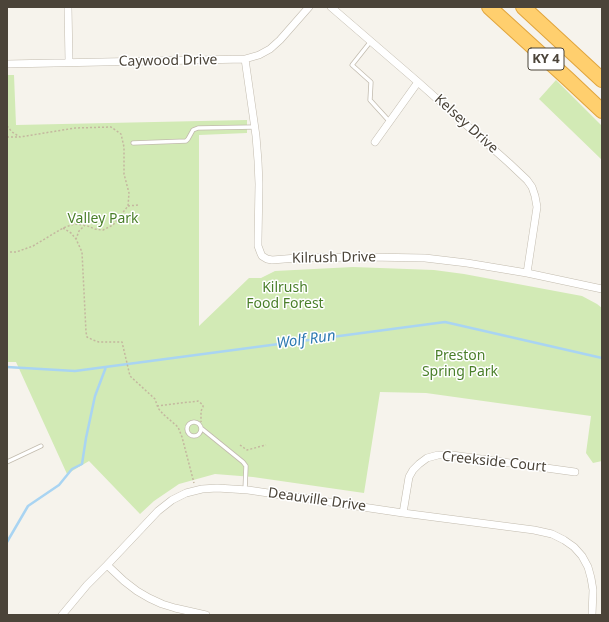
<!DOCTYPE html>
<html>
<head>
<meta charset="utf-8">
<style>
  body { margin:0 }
  #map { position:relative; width:609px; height:622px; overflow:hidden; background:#f6f3ec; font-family:"Noto Sans",sans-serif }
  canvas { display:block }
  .frame { position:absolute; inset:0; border:8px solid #4b4439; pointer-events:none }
</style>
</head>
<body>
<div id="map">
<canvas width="609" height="622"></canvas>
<div class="frame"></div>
</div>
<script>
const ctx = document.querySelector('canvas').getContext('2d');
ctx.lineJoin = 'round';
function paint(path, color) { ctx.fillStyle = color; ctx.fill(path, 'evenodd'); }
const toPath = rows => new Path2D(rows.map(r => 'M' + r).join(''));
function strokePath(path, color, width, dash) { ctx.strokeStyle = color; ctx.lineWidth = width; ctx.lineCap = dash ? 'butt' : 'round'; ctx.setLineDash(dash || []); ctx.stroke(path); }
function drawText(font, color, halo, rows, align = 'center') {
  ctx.font = font + ' "Noto Sans",sans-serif'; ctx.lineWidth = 3; ctx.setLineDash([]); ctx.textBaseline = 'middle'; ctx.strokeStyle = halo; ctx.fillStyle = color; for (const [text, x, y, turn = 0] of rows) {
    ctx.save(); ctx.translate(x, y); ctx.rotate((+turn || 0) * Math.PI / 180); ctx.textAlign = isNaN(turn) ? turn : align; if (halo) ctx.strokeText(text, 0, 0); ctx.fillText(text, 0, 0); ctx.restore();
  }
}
paint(toPath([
  [7,75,14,75,16,125,247,120,247,133,199,135,199,326,249,278,261,278,275,271,353,267,434,270,464,274,582,296,597,304,602,308,602,461,593,463,586,453,591,416,426,393,380,392,364,493,253,477,215,474,179,484,154,501,140,514,89,461,67,474,16,362,7,362],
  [556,80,602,126,602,160,539,99]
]), '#d2eab5');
strokePath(toPath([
  [7,367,75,371,445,322,602,358],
  [7,542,28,506,59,485,72,469,82,464,86,438,95,396,106,367]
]), '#a9d4f2', 2.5);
const service = toPath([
  [371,41,352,65,371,82,370,100,390,122],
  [133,143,186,141,188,139,193,130,198,128,255,127],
  '187 429a7 7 0 1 1 14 0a7 7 0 1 1-14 0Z',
  [201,428,243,462,246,466,245,490],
  [7,462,41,446]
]);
const minor = toPath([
  [68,7,69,62],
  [331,7,418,82,509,163,527,180,532,187,535,196,537,207,527,273],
  [245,59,256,136,258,161,259,184,258,240,258,246,261,254,262,256,267,259,272,260,297,258,368,257,425,258,467,263,527,273,602,289],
  [7,64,245,59,259,55,270,49,280,40,309,7],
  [375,142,418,82],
  [403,513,409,477,413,470,419,464,427,458,438,455,452,455,575,472],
  [107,565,124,581,137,591,149,598,162,604,175,608,206,615],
  [62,615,87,585,107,565,158,511,172,500,186,493,202,489,217,488,248,490,403,513,534,530,552,534,564,540,574,547,582,556,588,567,591,578,593,590,592,615]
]);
const motorway = toPath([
  [489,7,568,79,602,111],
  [523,7,602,80]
]);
strokePath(service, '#c2bbae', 5);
strokePath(minor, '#c2bbae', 8);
strokePath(motorway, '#e0a43c', 16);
strokePath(toPath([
  [7,126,12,132,20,137,75,128,111,127,121,134,124,147,124,174,129,193,128,206,113,225,103,230,95,229,85,225,79,231,76,239],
  [7,137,19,137],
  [128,206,138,205],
  [63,228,71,233,76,239,82,252,86,332,87,337,93,340,99,342,122,342,130,376,155,399,158,408,163,414,178,427,182,437,194,483],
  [7,253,7,252,16,252,33,246,63,228,74,224,84,225],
  [157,406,198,401,203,405,203,407,201,411,201,422],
  [240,445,247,450,266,445]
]), '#c4b79f', 1.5, [2, 2]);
strokePath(service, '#fff', 3.5);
strokePath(minor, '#fff', 7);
strokePath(motorway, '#ffcf6e', 14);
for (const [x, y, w] of [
  [546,59,36]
]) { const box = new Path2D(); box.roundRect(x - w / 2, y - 11, w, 22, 3); ctx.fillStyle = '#fff'; ctx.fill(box); strokePath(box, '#4b4439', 1); }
drawText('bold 13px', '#4b4439', null, [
  ["KY 4",546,59]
]);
drawText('14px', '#4b4439', '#fff', [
  ["Caywood Drive",168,61,-1],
  ["Kelsey Drive",466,124,42],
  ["Kilrush Drive",334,258,-1],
  ["Creekside Court",494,462,6],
  ["Deauville Drive",317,500,8]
]);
drawText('14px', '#4a7f2a', '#fff', [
  ["Valley Park",103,219],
  ["Kilrush",285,288],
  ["Food Forest",285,304],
  ["Preston",460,356],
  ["Spring Park",460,372]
]);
drawText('italic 15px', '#2e7ab2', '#fff', [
  ["Wolf Run",306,340,-8]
]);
</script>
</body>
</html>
